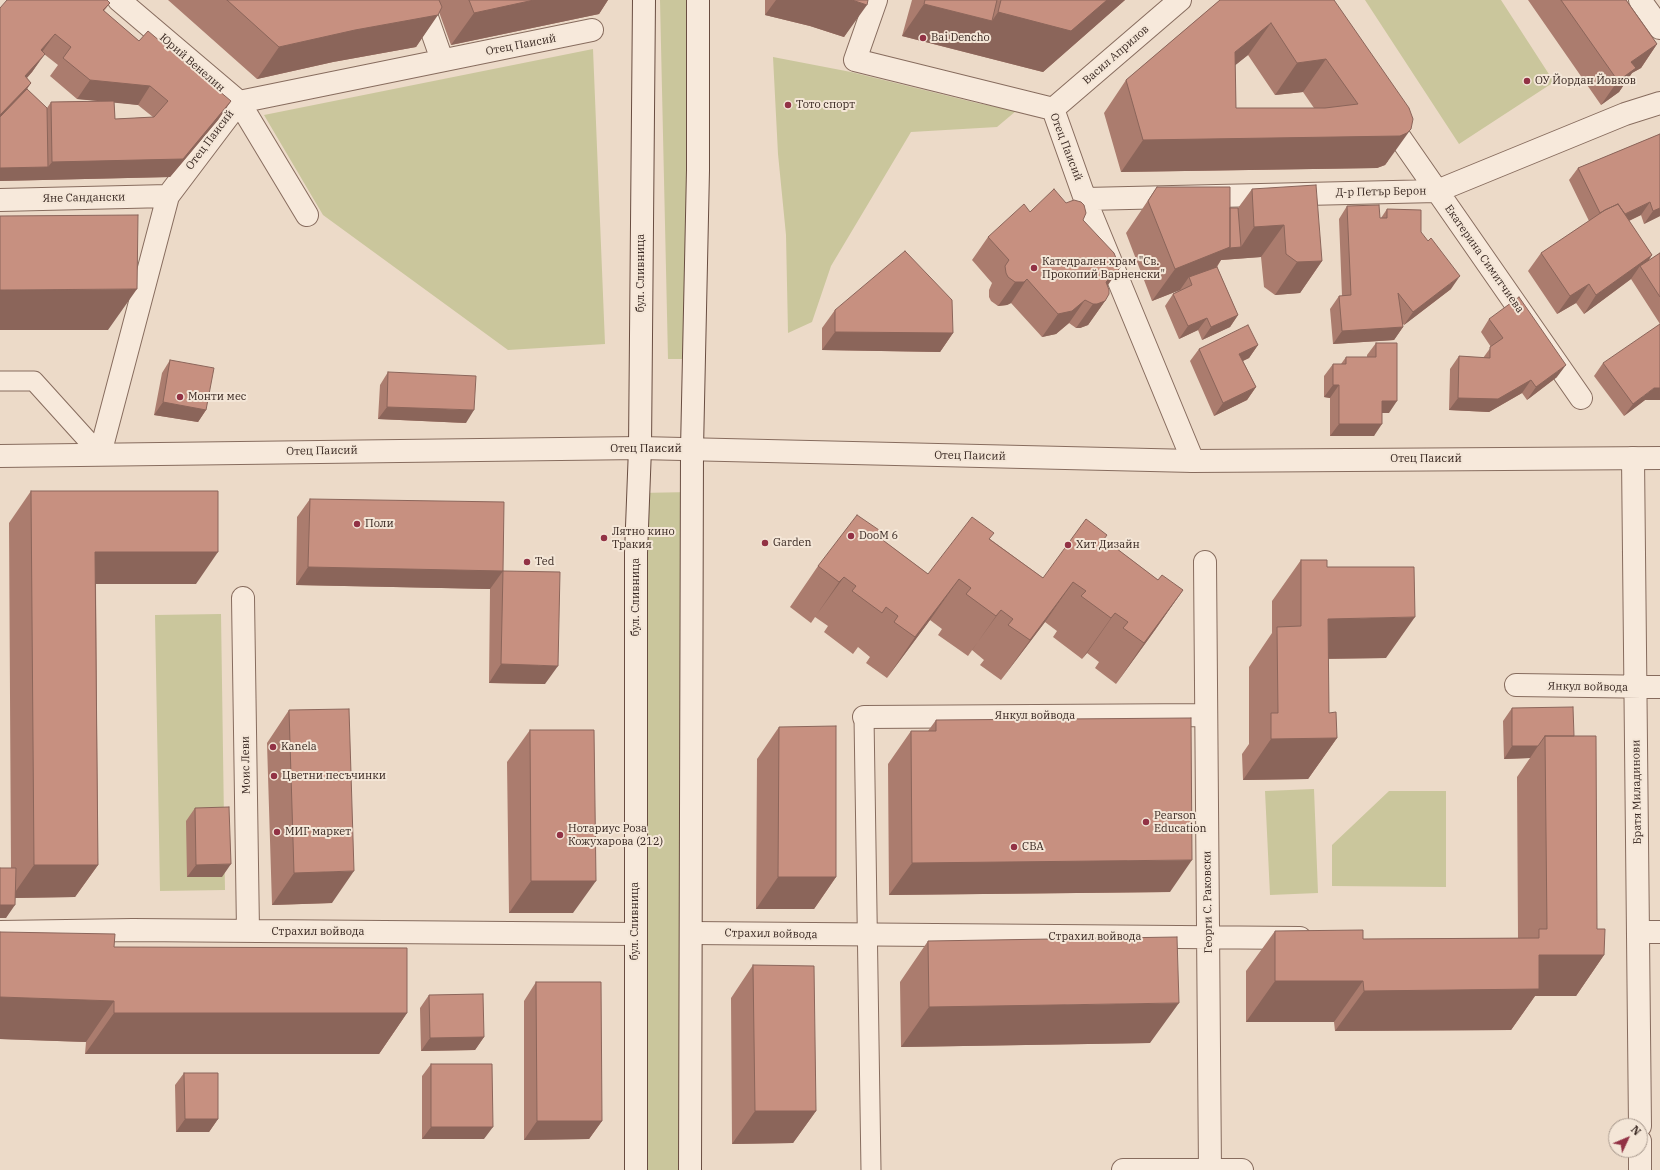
<!DOCTYPE html>
<html>
<head>
<meta charset="utf-8">
<style>
  body { margin:0 }
  #map { position:relative; width:1660px; height:1170px; overflow:hidden; background:#ecdac8; font-family:"IBM Plex Serif",serif }
  canvas { display:block }
  .north { position:absolute; left:1608px; top:1118px; width:40px; height:40px; box-sizing:border-box; background:#f4e6d7; border:1px solid #a99a8e; border-radius:50%; rotate:46deg; font-size:11px; font-weight:700; line-height:16px; text-align:center; color:#382721 }
  .north::after { content:''; display:block; margin:auto; width:14px; height:18px; background:#923245; clip-path:polygon(50% 0,100% 100%,50% 72%,0 100%) }
</style>
</head>
<body>
<div id="map">
<canvas width="1660" height="1170"></canvas>
<div class="north">N</div>
</div>
<script>
const ctx = document.querySelector('canvas').getContext('2d');
ctx.lineJoin = 'round';
function paint(path, color) { ctx.fillStyle = color; ctx.fill(path, 'evenodd'); }
const toPath = rows => new Path2D(rows.map(r => 'M' + r).join(''));
function strokePath(path, color, width, dash) { ctx.strokeStyle = color; ctx.lineWidth = width; ctx.lineCap = dash ? 'butt' : 'round'; ctx.setLineDash(dash || []); ctx.stroke(path); }
function drawText(font, color, halo, rows, align = 'center') {
  ctx.font = font + ' "IBM Plex Serif",serif'; ctx.lineWidth = 4; ctx.setLineDash([]); ctx.textBaseline = 'middle'; ctx.strokeStyle = halo; ctx.fillStyle = color; for (const [text, x, y, turn = 0] of rows) {
    ctx.save(); ctx.translate(x, y); ctx.rotate((+turn || 0) * Math.PI / 180); ctx.textAlign = isNaN(turn) ? turn : align; if (halo) ctx.strokeText(text, 0, 0); ctx.fillText(text, 0, 0); ctx.restore();
  }
}
paint(toPath([
  [660,0,686,0,694,359,668,359],
  [1365,0,1501,0,1554,82,1459,144],
  [593,49,605,344,508,350,323,215,264,115],
  [773,57,851,72,977,103,1016,111,997,127,911,132,831,266,812,322,788,333,786,235,778,154],
  [692,492,690,1170,639,1170,638,493],
  [221,614,225,890,160,891,155,615],
  [1314,789,1318,893,1270,895,1265,791],
  [1389,791,1446,791,1446,887,1332,886,1332,845]
]), '#cac69c');
const service = toPath([
  [0,381,34,381,100,454],
  [864,717,871,1170]
]);
const minor = toPath([
  [119,0,239,102,307,215],
  [421,0,442,60],
  [876,0,855,60,1053,109],
  [1640,0,1660,28],
  [1053,109,1085,199,1193,461],
  [1053,109,1180,0],
  [1385,116,1581,398],
  [1085,199,1437,191,1625,114,1660,103],
  [0,200,168,196],
  [100,454,168,196,239,102,592,30],
  [1633,458,1640,1126],
  [1205,562,1210,1170],
  [243,598,248,931],
  [1516,685,1660,687],
  [864,717,1206,715],
  [0,932,133,930,635,934],
  [1638,932,1660,932],
  [691,933,1300,938],
  [1640,1141,1640,1170],
  [1123,1170,1242,1170]
]);
const tertiary = toPath([
  [0,456,640,448,1193,461,1660,458]
]);
const secondary = toPath([
  [636,1170,636,553,640,448,644,0],
  [690,1170,692,449,698,170,698,0]
]);
strokePath(service, '#876c5e', 21);
strokePath(minor, '#876c5e', 24);
strokePath(tertiary, '#876c5e', 24);
strokePath(secondary, '#694d41', 24);
strokePath(service, '#f7e9db', 19);
strokePath(minor, '#f7e9db', 22);
strokePath(tertiary, '#f7e9db', 22);
strokePath(secondary, '#f7e9db', 22);
paint(toPath([
  [168,0,608,0,599,14,451,45,439,12,416,47,333,62,257,79],
  [765,0,868,0,844,37,810,26,765,15],
  [912,0,1125,0,1043,72,902,36],
  [1220,0,1334,0,1388,161,1385,165,1377,168,1121,172,1104,113,1126,80],
  [1248,55,1275,95,1303,92,1314,108,1236,108,1235,65],
  [1528,0,1626,0,1657,44,1641,68,1632,73,1619,92,1601,105],
  [110,3,104,11,139,41,231,101,218,120,170,177,0,181,0,8],
  [44,54,58,65,50,76,77,99,102,101,51,102,47,108,27,89,31,83,27,78,32,72],
  [114,102,138,105,153,117,115,119],
  [1660,134,1660,216,1644,224,1641,215,1629,221,1652,255,1648,261,1660,253,1660,324,1631,279,1584,314,1576,303,1557,314,1528,271,1541,253,1589,221,1569,180,1578,168],
  [1157,187,1230,208,1238,208,1252,189,1322,261,1300,293,1275,295,1264,287,1261,257,1221,260,1217,267,1238,315,1230,327,1202,340,1198,330,1179,339,1165,306,1173,294,1180,290,1152,301,1126,233],
  [1066,203,1083,220,1108,285,1105,301,1088,325,1080,328,1076,328,1069,323,1056,334,1042,337,1011,303,1007,305,998,306,991,301,989,297,989,290,992,283,972,260,988,237,1030,212],
  [1347,206,1380,218,1381,218,1387,209,1421,232,1451,289,1404,325,1402,323,1403,327,1394,340,1333,344,1330,309,1339,296,1342,296,1339,219],
  [835,310,953,333,940,352,822,350,822,328],
  [1489,319,1557,377,1527,400,1522,393,1489,412,1449,410,1450,369,1459,356,1483,358,1491,347,1481,332],
  [1376,343,1389,413,1382,413,1374,436,1330,436,1330,398,1324,397,1324,376,1333,364,1341,364,1346,357,1367,357,1367,355],
  [1258,345,1249,358,1243,361,1256,387,1247,400,1214,416,1190,361,1199,349],
  [170,360,206,410,198,422,154,415,162,373],
  [1603,363,1645,400,1624,416,1594,376],
  [388,372,466,423,378,419,380,385],
  [31,491,196,584,96,584,98,865,75,897,15,898,6,918,11,868,9,523],
  [310,499,503,571,545,684,489,683,490,589,296,585,297,517],
  [876,535,928,574,990,539,1043,578,1104,539,1158,580,1183,590,1155,630,1116,684,1095,668,1099,662,1087,653,1082,659,1053,637,1057,631,1045,622,1001,680,980,665,984,660,972,650,968,656,938,635,942,629,930,620,887,678,866,663,870,657,858,647,853,654,824,632,828,626,815,617,811,623,790,607,818,566],
  [1301,560,1327,567,1386,658,1328,659,1329,713,1337,738,1308,779,1243,780,1242,754,1249,744,1249,667,1272,633,1272,601],
  [1512,708,1574,736,1597,929,1604,955,1576,996,1535,996,1511,1030,1335,1031,1334,1022,1246,1022,1246,971,1275,931,1363,939,1518,938,1517,777,1530,758,1504,759,1503,721],
  [289,710,332,903,272,905,267,743],
  [936,720,1170,892,889,895,888,764,911,731,928,731],
  [779,727,836,877,814,909,756,909,757,759],
  [530,730,573,913,509,913,507,762],
  [195,808,222,877,187,877,186,821],
  [0,932,114,947,407,1013,379,1054,85,1054,86,1042,0,1039],
  [928,941,1150,1043,901,1047,900,982],
  [753,965,816,1111,793,1143,732,1144,731,998],
  [536,982,602,1121,589,1139,524,1140,524,1001],
  [429,995,484,1037,475,1050,421,1051,420,1008],
  [431,1064,484,1139,422,1139,422,1076],
  [184,1073,218,1119,209,1132,176,1132,175,1085]
]), '#ab7c6e');
paint(toPath([
  [534,0,608,0,599,14,451,45,474,13],
  [776,0,852,0,867,5,844,37,810,26,765,15],
  [1107,0,1125,0,1043,72,902,36,924,4,992,21,998,12],
  [438,15,416,47,333,62,257,79,279,47,355,30],
  [1271,23,1248,55,1212,84,1235,52],
  [55,34,42,52,41,50],
  [1657,44,1641,68,1632,73,1619,92,1601,105,1631,62],
  [45,54,32,72,12,94,25,76],
  [1326,59,1303,92,1275,95,1297,63],
  [90,80,150,86,138,105,77,99],
  [31,83,18,101,0,120,0,115],
  [231,101,218,120,170,177,0,181,0,168,48,167,52,162],
  [1411,129,1388,161,1385,165,1377,168,1121,172,1143,140],
  [1650,202,1641,215,1609,230,1618,218],
  [1660,208,1660,216,1644,224,1653,211],
  [1284,225,1261,257,1221,260,1208,279,1189,277,1180,290,1152,301,1175,269,1230,247,1241,247,1254,227],
  [1652,255,1642,270,1640,266,1631,279,1584,314,1596,295],
  [1322,261,1300,293,1275,295,1297,262],
  [1120,268,1103,292,1106,282],
  [1460,276,1451,289,1404,325,1413,312],
  [1027,279,1011,303,1007,305,998,306,1015,282],
  [1589,284,1576,303,1557,314,1570,296],
  [137,289,108,330,0,330,0,290],
  [1085,300,1069,323,1056,334,1042,337,1058,314],
  [1105,301,1088,325,1080,328,1076,328,1093,304],
  [1238,315,1230,327,1202,340,1211,327],
  [1207,318,1198,330,1179,339,1188,326],
  [1403,327,1394,340,1333,344,1342,331],
  [835,332,953,333,940,352,822,350],
  [1258,345,1249,358,1230,367,1239,354],
  [1566,365,1557,377,1527,400,1536,387],
  [1531,380,1522,393,1489,412,1449,410,1458,398],
  [1333,385,1339,385,1330,398,1324,397],
  [1256,387,1247,400,1214,416,1223,403],
  [1654,388,1660,388,1660,400,1645,400,1624,416,1633,404],
  [1382,401,1397,401,1389,413,1374,413],
  [163,402,206,410,198,422,154,415],
  [387,407,474,410,466,423,378,419],
  [1339,424,1382,424,1374,436,1330,436],
  [95,552,218,552,196,584,73,584],
  [308,567,503,571,490,589,296,585],
  [844,577,815,617,811,623,839,582],
  [959,579,930,620,887,678,915,637],
  [1073,582,1045,622,1001,680,1030,640],
  [1183,590,1155,630,1116,684,1144,643],
  [1001,610,972,650,968,656,996,616],
  [1115,613,1087,653,1082,659,1111,618],
  [1415,617,1386,658,1300,659,1328,619],
  [501,664,558,666,545,684,489,683],
  [1337,738,1308,779,1243,780,1271,739],
  [1512,746,1538,746,1530,758,1504,759],
  [1192,860,1170,892,889,895,912,863],
  [231,864,222,877,187,877,196,865],
  [34,865,98,865,75,897,11,898],
  [354,871,332,903,272,905,294,873],
  [778,877,836,877,814,909,756,909],
  [531,881,596,881,573,913,509,913],
  [0,905,15,905,6,918,0,918],
  [1539,955,1604,955,1576,996,1535,996,1511,1030,1335,1031,1364,991],
  [1275,981,1363,981,1334,1022,1246,1022],
  [0,997,114,1001,86,1042,0,1039],
  [1179,1003,1150,1043,901,1047,929,1007],
  [114,1013,407,1013,379,1054,85,1054],
  [484,1037,475,1050,421,1051,430,1038],
  [755,1111,816,1111,793,1143,732,1144],
  [185,1119,218,1119,209,1132,176,1132],
  [537,1121,602,1121,589,1139,524,1140],
  [431,1127,493,1127,484,1139,422,1139]
]), '#8b655a');
const building = toPath([
  [7,0,107,0,110,3,103,10,139,41,148,31,231,101,183,159,52,162,51,102,114,101,115,119,154,117,168,101,150,86,90,80,63,58,71,47,55,34,41,50,45,54,25,76,31,83,0,115,0,8,7,0],
  [227,0,439,0,442,7,438,15,355,30,279,47,227,0],
  [469,0,534,0,474,13,469,0],
  [852,0,868,0,867,5,852,0],
  [925,0,997,0,992,21,924,4,925,0],
  [1001,0,1107,0,1071,31,998,12,1001,0],
  [1220,0,1334,0,1409,108,1413,119,1411,129,1407,133,1400,136,1143,140,1126,80,1220,0],
  [1271,23,1297,63,1326,59,1358,104,1325,108,1236,108,1235,52,1271,23],
  [1561,0,1626,0,1657,44,1631,62,1636,68,1618,81,1561,0],
  [27,89,47,108,48,167,0,168,0,117,27,89],
  [1660,134,1660,208,1653,211,1650,202,1625,214,1618,204,1605,210,1600,213,1578,168,1660,134],
  [1316,185,1322,261,1297,262,1286,254,1284,225,1254,227,1252,189,1316,185],
  [1157,187,1230,187,1230,247,1175,269,1148,201,1157,187],
  [1054,189,1066,203,1074,200,1081,202,1084,205,1086,213,1083,220,1114,253,1120,268,1106,282,1109,290,1109,294,1105,301,1097,304,1093,304,1085,300,1072,311,1058,314,1027,279,1024,282,1015,282,1008,277,1006,273,1005,266,1009,260,988,237,1024,204,1030,212,1054,189],
  [1618,204,1652,255,1596,295,1589,284,1570,296,1541,253,1605,210,1618,204],
  [1379,205,1380,218,1387,218,1387,209,1421,210,1421,232,1428,241,1431,238,1460,276,1413,312,1398,293,1403,327,1342,331,1339,296,1351,295,1347,206,1379,205],
  [1230,208,1238,208,1241,247,1230,248,1230,208],
  [138,215,137,289,0,290,0,216,138,215],
  [905,251,952,300,953,333,835,332,835,310,905,251],
  [1660,253,1660,297,1640,266,1660,253],
  [1217,267,1238,315,1211,327,1207,318,1188,326,1173,294,1192,285,1189,277,1217,267],
  [1519,297,1566,365,1536,387,1531,380,1498,399,1458,398,1459,356,1490,358,1490,347,1503,338,1489,319,1519,297],
  [1660,324,1660,388,1654,388,1633,404,1603,363,1660,324],
  [1248,325,1258,345,1239,354,1256,387,1223,403,1199,349,1248,325],
  [1376,343,1397,343,1397,401,1382,401,1382,424,1339,424,1339,385,1333,385,1333,364,1346,364,1346,357,1376,357,1376,343],
  [170,360,214,368,206,410,163,402,170,360],
  [388,372,476,376,474,410,387,407,388,372],
  [31,491,218,491,218,552,95,552,98,865,34,865,31,491],
  [310,499,504,502,503,571,308,567,310,499],
  [857,515,879,530,876,535,928,574,972,517,994,533,989,539,1043,578,1086,519,1107,535,1104,539,1158,580,1162,575,1183,590,1144,643,1123,628,1128,622,1115,613,1111,618,1081,596,1086,591,1073,582,1030,640,1008,625,1013,619,1001,610,996,616,966,594,971,588,959,579,915,637,894,622,898,616,886,607,882,613,852,591,856,586,844,577,839,582,818,566,857,515],
  [1301,560,1327,560,1327,567,1414,567,1415,617,1328,619,1329,713,1336,712,1337,738,1271,739,1271,713,1278,713,1277,627,1301,626,1301,560],
  [503,571,560,572,558,666,501,664,503,571],
  [1573,707,1574,736,1545,736,1538,746,1512,746,1512,708,1573,707],
  [349,709,354,871,294,873,289,710,349,709],
  [1191,718,1192,860,912,863,911,731,936,731,936,720,1191,718],
  [836,726,836,877,778,877,779,727,836,726],
  [530,730,594,730,596,881,531,881,530,730],
  [1545,736,1596,736,1597,929,1605,929,1604,955,1539,955,1539,989,1364,991,1363,981,1275,981,1275,931,1363,930,1363,939,1539,938,1539,929,1547,929,1545,736],
  [229,807,231,864,196,865,195,808,229,807],
  [0,868,16,868,15,905,0,905,0,868],
  [0,932,115,934,114,947,407,948,407,1013,114,1013,114,1001,0,997,0,932],
  [1177,937,1179,1003,929,1007,928,941,1177,937],
  [753,965,814,966,816,1111,755,1111,753,965],
  [536,982,601,982,602,1121,537,1121,536,982],
  [483,994,484,1037,430,1038,429,995,483,994],
  [431,1064,492,1064,493,1127,431,1127,431,1064],
  [184,1073,218,1073,218,1119,185,1119,184,1073]
]);
paint(building, '#c79080');
strokePath(building, '#8b655a', 1);
for (const [x, y, r, color] of [
  [923,38,4,"#923245"],
  [1527,81,4,"#923245"],
  [788,105,4,"#923245"],
  [1034,268,4,"#923245"],
  [180,397,4,"#923245"],
  [357,524,4,"#923245"],
  [851,536,4,"#923245"],
  [604,538,4,"#923245"],
  [765,543,4,"#923245"],
  [1068,545,4,"#923245"],
  [527,562,4,"#923245"],
  [273,747,4,"#923245"],
  [274,776,4,"#923245"],
  [1146,822,4,"#923245"],
  [277,832,4,"#923245"],
  [560,835,4,"#923245"],
  [1014,847,4,"#923245"]
]) { const dot = new Path2D(); dot.arc(x, y, r, 0, 2 * Math.PI); ctx.fillStyle = color; ctx.fill(dot); strokePath(dot, '#f4e6d7', 1.5); }
drawText('11px', '#382721', '#f4e6d7', [
  ["Bai Dencho",931,38],
  ["ОУ Йордан Йовков",1535,81],
  ["Тото спорт",796,105],
  ["Катедрален храм \"Св.",1042,262],
  ["Прокопий Варненски\"",1042,275],
  ["Монти мес",188,397],
  ["Поли",365,524],
  ["Лятно кино",612,532],
  ["Тракия",612,545],
  ["DooM 6",859,536],
  ["Garden",773,543],
  ["Хит Дизайн",1076,545],
  ["Ted",535,562],
  ["Kanela",281,747],
  ["Цветни песъчинки",282,776],
  ["Pearson",1154,816],
  ["Education",1154,829],
  ["Нотариус Роза",568,829],
  ["Кожухарова (212)",568,842],
  ["МИГ маркет",285,832],
  ["CBA",1022,847]
], 'left');
drawText('11px', '#382721', '#f4e6d7', [
  ["Отец Паисий",521,45,-11],
  ["Васил Априлов",1116,55,-41],
  ["Юрий Венелин",192,63,41],
  ["Отец Паисий",210,140,-53],
  ["Отец Паисий",1066,147,69],
  ["Д-р Петър Берон",1381,192,-1],
  ["Яне Сандански",84,198,-1],
  ["Екатерина Симитчиева",1484,259,55],
  ["бул. Сливница",641,273,-90],
  ["Отец Паисий",646,449],
  ["Отец Паисий",322,451,-1],
  ["Отец Паисий",970,456,1],
  ["Отец Паисий",1426,459],
  ["бул. Сливница",636,597,-90],
  ["Янкул войвода",1588,687,1],
  ["Янкул войвода",1035,716],
  ["Моис Леви",246,765,-91],
  ["Братя Миладинови",1637,792,-91],
  ["Георги С. Раковски",1208,902,-91],
  ["бул. Сливница",635,921,-90],
  ["Страхил войвода",318,932],
  ["Страхил войвода",771,934,1],
  ["Страхил войвода",1095,937]
]);
</script>
</body>
</html>
